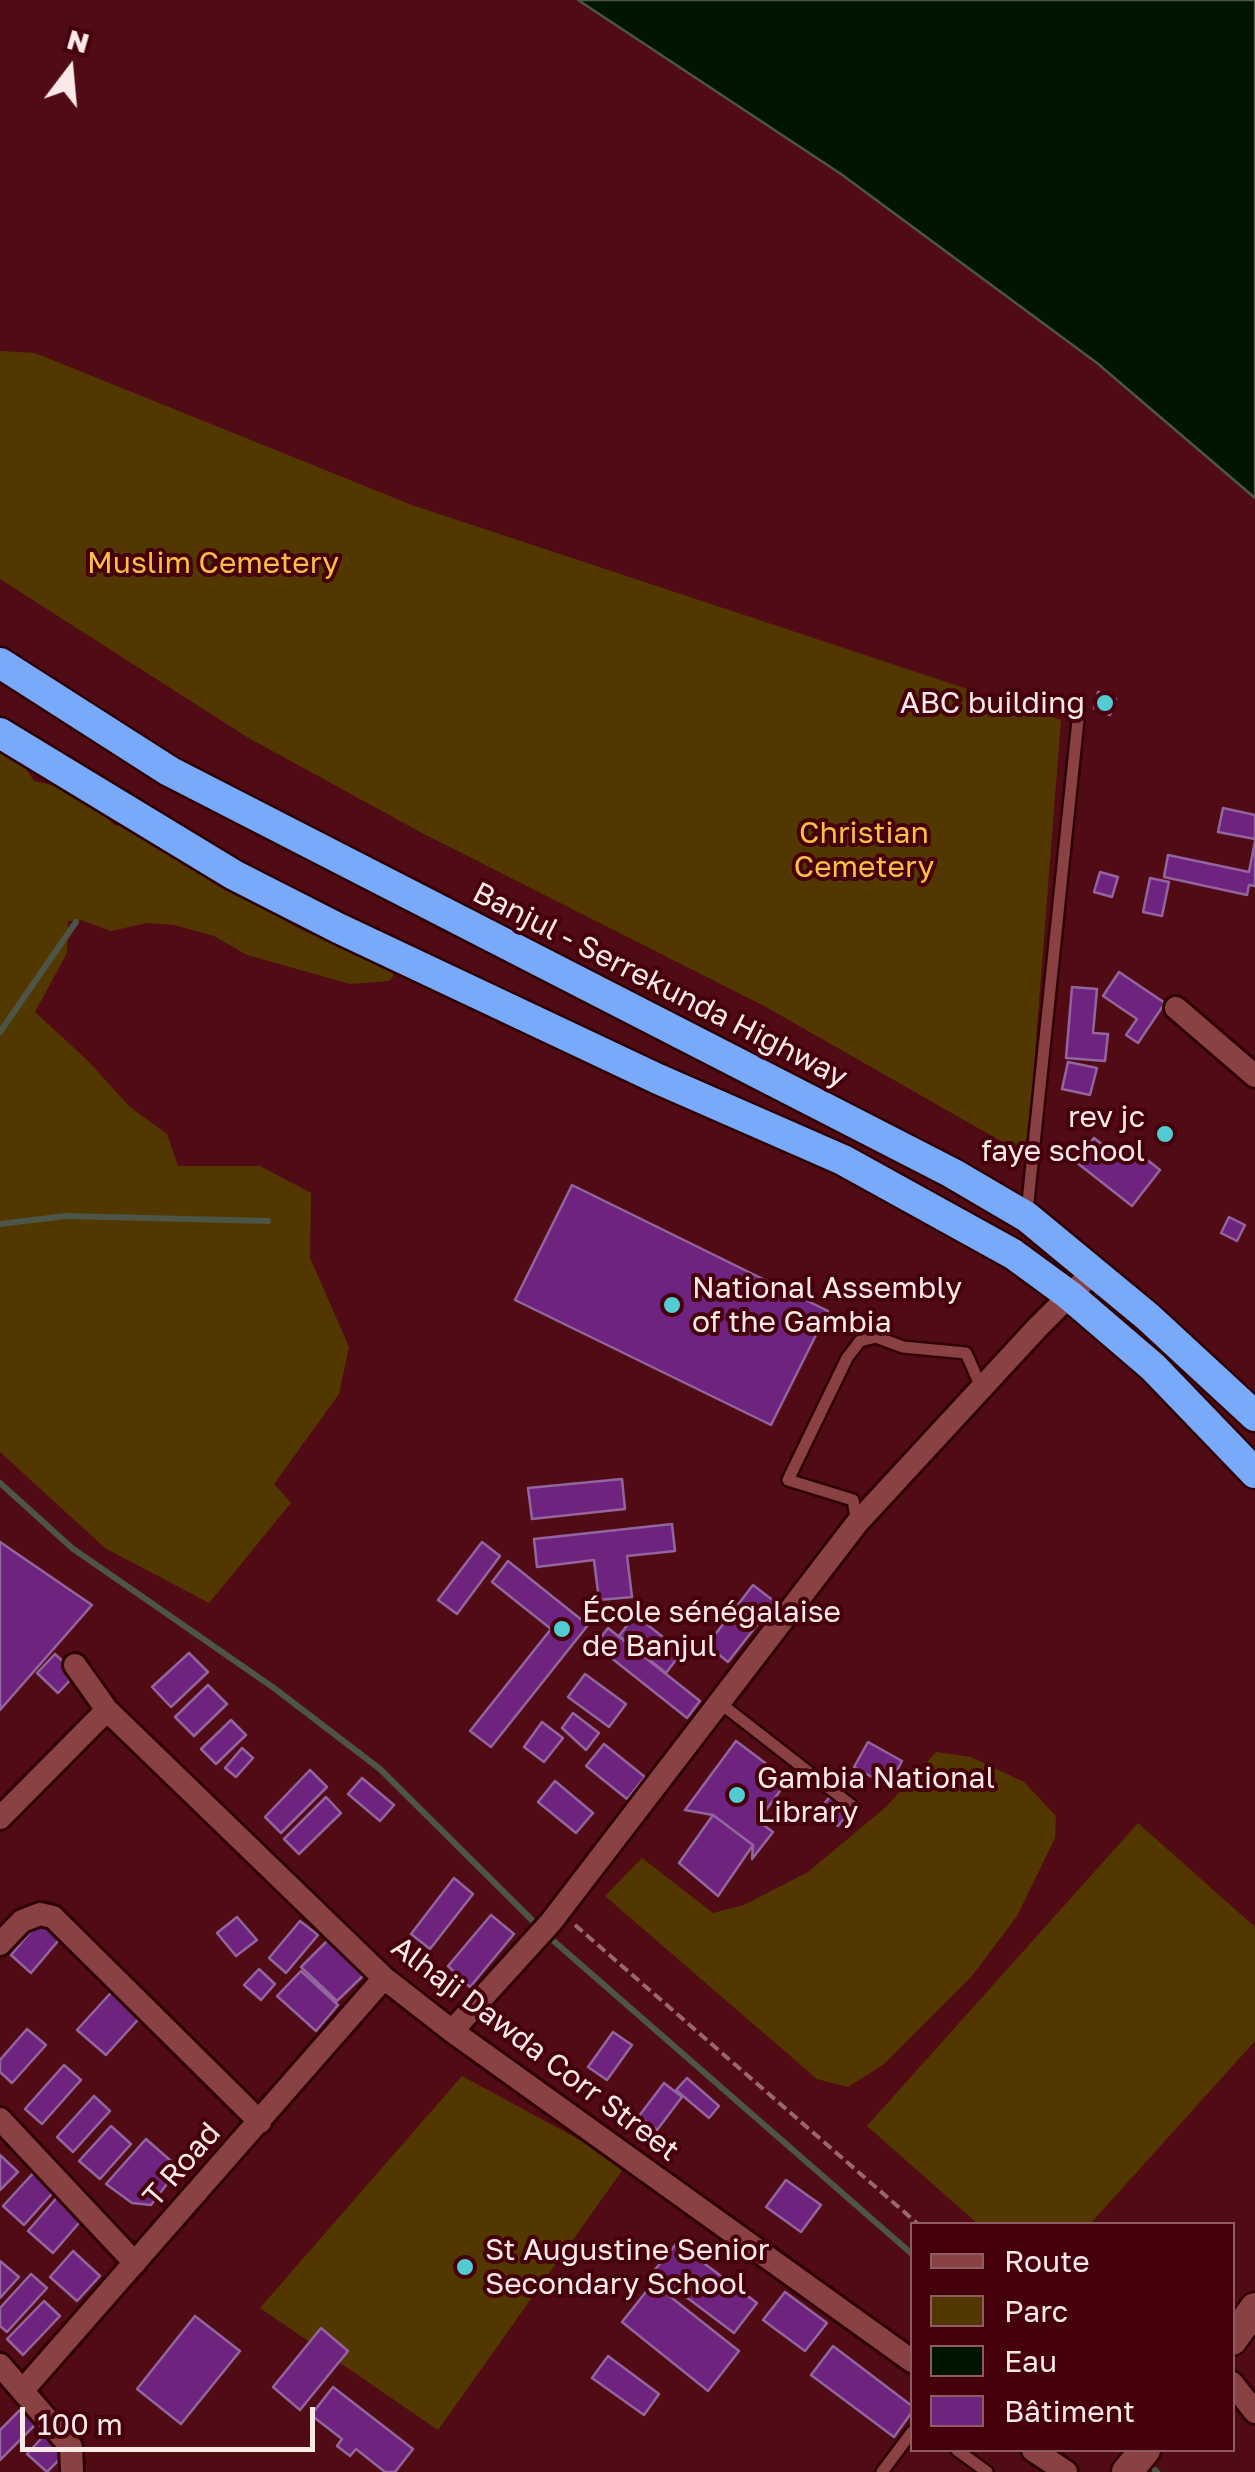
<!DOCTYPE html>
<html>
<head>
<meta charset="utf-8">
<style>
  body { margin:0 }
  #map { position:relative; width:1255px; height:2472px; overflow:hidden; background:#510b15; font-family:"Golos Text",sans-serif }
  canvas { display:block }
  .legend { position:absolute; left:910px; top:2222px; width:325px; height:230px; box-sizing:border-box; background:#45000b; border:2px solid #8e5d63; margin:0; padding:12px 18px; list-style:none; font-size:30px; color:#fbe9e8 }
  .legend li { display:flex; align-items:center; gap:20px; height:50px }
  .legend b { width:50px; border:2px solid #8e5d63 }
  .north { position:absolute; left:20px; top:20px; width:100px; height:100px; -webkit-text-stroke:8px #45000b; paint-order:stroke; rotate:16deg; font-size:28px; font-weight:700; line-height:40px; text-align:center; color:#fbe9e8 }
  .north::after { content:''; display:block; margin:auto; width:35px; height:45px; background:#fbe9e8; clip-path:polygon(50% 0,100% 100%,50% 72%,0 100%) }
  .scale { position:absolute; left:20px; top:2407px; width:295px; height:45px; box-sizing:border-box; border:5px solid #fbe9e8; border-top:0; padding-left:12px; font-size:30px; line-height:35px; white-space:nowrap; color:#fbe9e8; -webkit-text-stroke:8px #45000b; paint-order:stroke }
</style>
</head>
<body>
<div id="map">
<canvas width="1255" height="2472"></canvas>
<ul class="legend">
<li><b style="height:12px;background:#8a4143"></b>Route</li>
<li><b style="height:28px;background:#523800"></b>Parc</li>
<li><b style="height:28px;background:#011600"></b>Eau</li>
<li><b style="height:28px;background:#6e237f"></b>Bâtiment</li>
</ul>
<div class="north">N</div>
<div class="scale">100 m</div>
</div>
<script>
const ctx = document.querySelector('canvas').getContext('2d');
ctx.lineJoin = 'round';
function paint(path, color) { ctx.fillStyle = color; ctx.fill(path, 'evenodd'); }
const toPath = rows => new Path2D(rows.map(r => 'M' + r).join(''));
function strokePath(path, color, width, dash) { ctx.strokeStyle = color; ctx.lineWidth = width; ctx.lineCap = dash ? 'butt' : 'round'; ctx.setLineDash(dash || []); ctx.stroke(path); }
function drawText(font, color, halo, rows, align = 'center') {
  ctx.font = font + ' "Golos Text",sans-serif'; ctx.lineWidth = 8; ctx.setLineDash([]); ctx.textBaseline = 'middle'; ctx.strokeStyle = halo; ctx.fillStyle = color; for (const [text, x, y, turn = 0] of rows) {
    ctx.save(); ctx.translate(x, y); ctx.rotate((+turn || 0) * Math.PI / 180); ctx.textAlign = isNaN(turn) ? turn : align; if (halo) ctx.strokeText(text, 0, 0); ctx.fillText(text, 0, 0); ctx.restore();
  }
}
paint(toPath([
  [0,351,35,353,412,505,1061,720,1027,1156,766,1007,422,833,247,737,0,579],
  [0,750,21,761,34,781,82,792,114,825,140,828,169,854,182,856,294,926,313,935,355,942,393,971,393,977,389,981,350,984,247,955,214,936,174,925,147,923,111,931,81,920,68,921,67,953,35,1012,87,1060,130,1107,167,1134,178,1166,260,1166,311,1193,310,1258,349,1347,339,1394,274,1484,291,1503,209,1603,105,1548,0,1452],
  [936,1752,971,1757,1024,1782,1056,1816,1055,1838,1017,1916,972,1976,884,2064,848,2087,817,2079,605,1896,642,1858,713,1913,744,1905,808,1872,886,1807],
  [1138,1823,1255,1927,1255,2041,1090,2224,978,2224,867,2126],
  [462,2076,626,2165,438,2430,260,2308]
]), '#523800');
const water = toPath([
  [578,0,1255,0,1255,498,1097,363,841,174,578,0]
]);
paint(water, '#011600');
strokePath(water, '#4c5546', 2.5);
strokePath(toPath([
  [0,1032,76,922],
  [0,1224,66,1216,268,1221],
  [0,1483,72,1548,274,1688,380,1769,539,1927],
  [548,1936,912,2254],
  [1155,2470,1157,2472]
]), '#4c5546', 6);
const building = toPath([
  [1098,692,1116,699,1110,715,1094,708,1098,692],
  [1223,808,1255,815,1255,839,1218,832,1223,808],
  [1255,841,1255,886,1249,885,1247,895,1164,877,1168,855,1249,872,1255,841],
  [1100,872,1118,877,1112,897,1094,892,1100,872],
  [1150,878,1169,882,1162,916,1143,912,1150,878],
  [1119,972,1165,1003,1138,1043,1126,1035,1137,1019,1103,996,1119,972],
  [1072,987,1097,989,1093,1033,1108,1034,1105,1061,1066,1058,1072,987],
  [1068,1062,1097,1068,1090,1095,1062,1089,1068,1062],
  [1094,1138,1126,1163,1136,1151,1160,1170,1132,1206,1076,1162,1094,1138],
  [572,1185,828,1311,771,1425,515,1300,572,1185],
  [1229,1217,1245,1225,1237,1241,1221,1233,1229,1217],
  [622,1479,625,1509,532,1519,528,1488,622,1479],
  [672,1524,675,1551,627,1556,632,1597,599,1600,594,1560,537,1567,534,1539,672,1524],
  [0,1542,92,1605,0,1710,0,1542],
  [482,1542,500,1556,457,1614,438,1600,482,1542],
  [508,1561,588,1625,491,1747,470,1731,551,1629,492,1582,508,1561],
  [753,1585,775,1602,728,1662,707,1645,753,1585],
  [635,1615,682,1652,666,1673,619,1636,635,1615],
  [608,1628,700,1701,687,1718,595,1645,608,1628],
  [189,1653,208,1672,171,1707,152,1687,189,1653],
  [55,1654,76,1674,58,1693,37,1673,55,1654],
  [585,1674,626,1704,609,1727,568,1697,585,1674],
  [208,1685,227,1704,194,1736,175,1717,208,1685],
  [573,1713,599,1733,586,1750,562,1728,573,1713],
  [231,1720,246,1735,216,1764,201,1749,231,1720],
  [542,1722,563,1738,544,1762,524,1747,542,1722],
  [736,1741,788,1780,758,1821,773,1832,752,1859,753,1845,713,1815,685,1810,736,1741],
  [868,1742,902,1761,893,1778,877,1770,872,1777,854,1767,868,1742],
  [604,1744,645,1777,627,1799,586,1766,604,1744],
  [242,1748,253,1758,236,1777,225,1768,242,1748],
  [310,1770,327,1787,281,1833,265,1817,310,1770],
  [362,1778,394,1805,380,1821,348,1794,362,1778],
  [555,1781,593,1813,576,1833,538,1802,555,1781],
  [833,1793,852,1809,838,1826,819,1810,833,1793],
  [326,1797,341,1813,299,1854,284,1839,326,1797],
  [713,1815,753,1845,718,1896,679,1863,713,1815],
  [454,1878,473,1894,430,1949,411,1934,454,1878],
  [491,1915,514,1934,470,1987,448,1966,491,1915],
  [237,1917,257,1940,236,1956,217,1933,237,1917],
  [42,1918,63,1935,31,1973,11,1955,42,1918],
  [300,1921,318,1935,286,1973,269,1958,300,1921],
  [331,1937,368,1971,337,2001,301,1967,331,1937],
  [259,1969,275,1984,261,2000,244,1985,259,1969],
  [301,1971,338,2005,316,2031,277,1996,301,1971],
  [117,1986,145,2012,106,2055,77,2030,117,1986],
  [27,2029,46,2045,12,2083,0,2072,0,2060,27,2029],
  [613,2032,632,2045,607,2080,588,2067,613,2032],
  [64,2065,81,2080,42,2124,25,2109,64,2065],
  [687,2078,719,2106,709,2118,676,2090,687,2078],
  [664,2083,682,2097,657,2130,639,2116,664,2083],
  [94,2096,110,2111,73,2152,57,2137,94,2096],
  [111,2126,131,2144,100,2179,79,2161,111,2126],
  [146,2139,179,2168,151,2205,132,2203,106,2184,146,2139],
  [0,2155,18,2172,0,2190,0,2155],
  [37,2169,57,2188,24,2225,3,2206,37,2169],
  [786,2180,821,2205,801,2232,766,2207,786,2180],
  [60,2194,85,2216,53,2253,28,2231,60,2194],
  [677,2243,757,2303,734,2333,653,2272,677,2243],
  [73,2251,100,2276,77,2301,50,2277,73,2251],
  [0,2261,19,2277,0,2298,0,2261],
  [31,2274,47,2288,7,2332,0,2326,0,2308,31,2274],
  [653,2283,739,2351,708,2391,622,2322,653,2283],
  [785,2292,827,2323,805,2351,763,2320,785,2292],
  [44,2301,60,2316,23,2355,7,2339,44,2301],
  [195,2316,240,2351,181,2424,137,2389,195,2316],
  [321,2328,348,2351,300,2410,273,2387,321,2328],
  [833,2346,912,2406,912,2412,894,2437,811,2375,833,2346],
  [608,2356,659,2394,644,2415,592,2378,608,2356],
  [333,2387,413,2449,395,2472,385,2472,356,2449,350,2456,337,2446,342,2439,311,2415,333,2387],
  [26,2404,41,2419,0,2460,0,2430,26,2404],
  [49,2430,70,2449,47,2472,27,2454,49,2430]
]);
paint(building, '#6e237f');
strokePath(building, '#93659e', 2.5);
const lane = toPath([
  [1027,1212,1078,720],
  [857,1523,853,1500,788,1480,847,1358,860,1341,876,1337,903,1347,966,1353,982,1389],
  [720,1703,851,1805],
  [957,2450,987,2472],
  [882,2472,912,2432]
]);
const street = toPath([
  [1176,1008,1255,1076],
  [75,1665,107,1710,384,1978,452,2031,912,2361],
  [0,1818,107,1710],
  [0,1944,22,1921,40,1914,53,1917,260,2122],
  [452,2031,551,1922,857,1523,1037,1328,1094,1271],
  [0,2119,135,2263],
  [0,2365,71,2447,72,2472],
  [1232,2383,1255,2412],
  [23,2390,384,1978],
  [1033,2450,1066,2472]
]);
const secondary = toPath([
  [1232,2340,1255,2308],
  [1127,2472,1145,2450]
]);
const highway = toPath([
  [0,663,169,771,952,1173,1027,1217,1148,1317,1255,1416],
  [0,733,234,875,338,928,658,1079,843,1160,1013,1254,1069,1295,1153,1367,1255,1473]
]);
strokePath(lane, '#2e0004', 16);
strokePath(street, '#2e0004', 28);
strokePath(secondary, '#2e0004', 35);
strokePath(highway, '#2e0004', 35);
strokePath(toPath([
  [575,1925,918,2224]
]), '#98686d', 4, [10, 5]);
strokePath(lane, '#8a4143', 11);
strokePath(street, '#8a4143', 22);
strokePath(secondary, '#8a4143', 30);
strokePath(highway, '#79aafa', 30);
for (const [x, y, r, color] of [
  [1105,703,10,"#51ccd2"],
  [1165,1134,10,"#51ccd2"],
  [672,1305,10,"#51ccd2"],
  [562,1629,10,"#51ccd2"],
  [737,1795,10,"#51ccd2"],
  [465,2267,10,"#51ccd2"]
]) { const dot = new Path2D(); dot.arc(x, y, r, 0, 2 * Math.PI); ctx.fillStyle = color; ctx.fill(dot); strokePath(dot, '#45000b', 4); }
drawText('30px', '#fdbe45', '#45000b', [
  ["Muslim Cemetery",213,563],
  ["Christian",864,833],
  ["Cemetery",864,867]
]);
drawText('30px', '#fbe9e8', '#45000b', [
  ["ABC building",1085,703,"right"],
  ["rev jc",1145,1117,"right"],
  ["faye school",1145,1151,"right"],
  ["National Assembly",692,1288],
  ["of the Gambia",692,1322],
  ["École sénégalaise",582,1612],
  ["de Banjul",582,1646],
  ["Gambia National",757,1778],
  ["Library",757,1812],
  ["St Augustine Senior",485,2250],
  ["Secondary School",485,2284]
], 'left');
drawText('30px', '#fbe9e8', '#45000b', [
  ["Banjul - Serrekunda Highway",660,985,27],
  ["Alhaji Dawda Corr Street",535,2049,37],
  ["T Road",182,2165,-49]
]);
</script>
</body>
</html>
